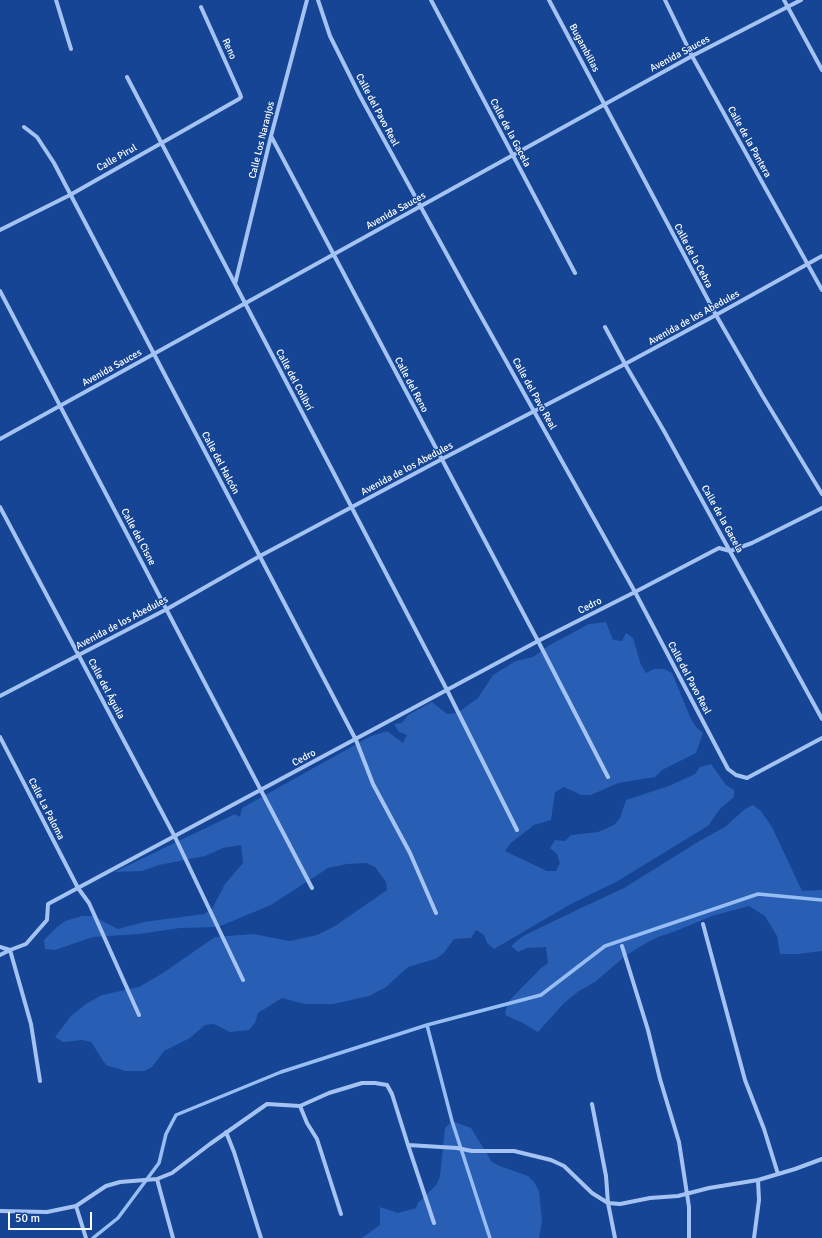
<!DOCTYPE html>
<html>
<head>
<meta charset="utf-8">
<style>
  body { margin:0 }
  #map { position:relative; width:822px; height:1238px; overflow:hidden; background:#154594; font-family:Signika,sans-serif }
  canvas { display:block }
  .scale { position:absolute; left:8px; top:1212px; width:84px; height:18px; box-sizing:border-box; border:2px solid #fff; border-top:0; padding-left:5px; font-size:12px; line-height:14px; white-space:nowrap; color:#fff; -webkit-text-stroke:3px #154594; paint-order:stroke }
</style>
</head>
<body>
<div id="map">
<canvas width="822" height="1238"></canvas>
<div class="scale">50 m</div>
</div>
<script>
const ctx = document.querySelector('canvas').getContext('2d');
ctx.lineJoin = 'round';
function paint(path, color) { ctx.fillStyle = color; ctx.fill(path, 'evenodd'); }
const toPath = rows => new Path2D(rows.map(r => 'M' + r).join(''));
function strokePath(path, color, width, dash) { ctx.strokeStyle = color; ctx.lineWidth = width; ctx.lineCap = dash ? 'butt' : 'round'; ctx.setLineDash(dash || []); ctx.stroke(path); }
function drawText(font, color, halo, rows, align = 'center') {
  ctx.font = font + ' Signika,sans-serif'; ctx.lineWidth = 3; ctx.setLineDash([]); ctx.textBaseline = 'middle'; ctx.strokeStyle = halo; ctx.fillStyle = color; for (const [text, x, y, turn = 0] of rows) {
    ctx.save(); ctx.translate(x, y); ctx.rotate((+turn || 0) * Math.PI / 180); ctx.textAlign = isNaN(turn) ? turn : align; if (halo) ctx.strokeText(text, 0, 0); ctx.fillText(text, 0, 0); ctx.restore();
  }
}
paint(toPath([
  [606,622,613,640,622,641,626,633,633,638,641,665,646,673,654,669,664,669,672,673,691,719,696,727,703,733,696,753,662,770,655,777,618,783,591,795,581,795,564,787,555,792,551,820,534,825,511,843,505,851,547,871,556,871,560,863,557,854,550,848,555,840,565,841,571,835,598,832,614,825,620,818,626,800,669,786,695,774,700,767,711,764,726,785,734,790,734,797,720,809,708,826,616,882,571,904,494,949,487,943,484,935,476,930,471,938,454,939,443,954,435,959,408,967,386,987,369,996,333,1004,305,1004,282,998,258,1013,255,1023,249,1030,230,1032,214,1024,205,1025,190,1038,164,1051,152,1067,144,1071,125,1071,106,1065,91,1042,82,1040,63,1042,55,1037,71,1016,86,1004,102,995,139,987,163,973,215,937,253,934,290,941,317,935,335,926,387,890,386,882,375,867,366,863,347,864,328,868,271,905,218,927,180,928,139,934,93,937,55,950,45,949,44,940,57,927,65,921,82,916,93,916,118,929,144,922,204,914,212,909,225,884,243,863,241,845,223,848,205,856,159,865,142,871,114,872,235,814,240,817,242,808,371,736,387,731,403,743,407,735,399,732,394,724,402,723,408,715,432,702,447,714,457,713,478,698,493,675,516,661,533,657,548,646,589,624],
  [753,805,761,811,772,827,802,891,822,890,822,951,798,954,780,954,777,936,765,916,749,906,712,916,676,931,658,937,641,946,624,957,595,982,579,991,564,1003,538,1032,523,1023,505,1015,507,1003,541,968,548,963,546,947,527,948,518,952,511,946,518,940,525,935,581,908,624,888,701,840,725,827,745,809],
  [452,1121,471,1128,492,1162,500,1166,528,1176,534,1182,539,1191,542,1221,539,1238,362,1238,380,1225,380,1207,398,1213,416,1208,418,1203,437,1184,440,1176,445,1128]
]), '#285eb3');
strokePath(toPath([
  [427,1025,452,1121,490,1238],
  [93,1238,118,1218,159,1163,166,1134,176,1115,281,1072,427,1025,541,995,605,946,758,894,822,900]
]), '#96bdf4', 3.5);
strokePath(toPath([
  [56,0,71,49],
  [318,0,330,36,360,96,473,302,635,592,728,769,736,775,747,778,822,738],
  [431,0,575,273],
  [549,0,716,315,762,395,822,494],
  [665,0,692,56,822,290],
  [784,0,822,70],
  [127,77,447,690,517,830],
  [24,127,37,137,54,163,356,740,373,784,410,853,436,913],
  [271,136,538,641,608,777],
  [0,230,70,195,239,99,241,97,240,94,201,7],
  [235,284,271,136,307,0],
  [0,291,312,888],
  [605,327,625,364,664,431,822,719],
  [0,439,692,56,801,0],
  [0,507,175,837,243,980],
  [0,696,167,609,260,556,442,459,625,364,716,315,822,256],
  [0,737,78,888,89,903,139,1015],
  [703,924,745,1080,764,1129,778,1174],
  [622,946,648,1030,660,1079,679,1142,689,1207,689,1238],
  [0,947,10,950,26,944,47,920,48,904,538,641,635,592,719,548,730,551,752,543,822,508],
  [0,955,10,950,31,1024,40,1081],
  [592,1104,606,1176,608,1203,615,1238],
  [300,1106,307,1123,317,1139,341,1214],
  [226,1132,234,1152,261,1238],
  [408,1145,434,1223],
  [157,1179,173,1238],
  [76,1206,86,1238],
  [0,1211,47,1212,76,1206,106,1186,120,1182,157,1179,172,1173,210,1144,267,1104,300,1106,329,1093,362,1083,375,1083,387,1085,392,1094,408,1145,457,1148,472,1151,514,1151,551,1160,564,1166,592,1193,608,1203,620,1204,650,1198,678,1196,709,1188,758,1180,795,1169,822,1159],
  [754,1238,759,1200,758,1180]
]), '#a4c3f2', 4);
drawText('10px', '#fff', '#154594', [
  ["Bugambilias",584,48,62],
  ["Reno",229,49,66],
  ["Avenida Sauces",680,54,-28],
  ["Calle del Pavo Real",377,110,62],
  ["Calle de la Gacela",510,133,62],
  ["Calle Los Naranjos",262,140,-76],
  ["Calle de la Pantera",749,142,61],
  ["Calle Pirul",117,158,-30],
  ["Avenida Sauces",396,211,-29],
  ["Calle de la Cebra",693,256,62],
  ["Avenida de los Abedules",694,318,-29],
  ["Avenida Sauces",112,368,-29],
  ["Calle del Colibrí",294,380,62],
  ["Calle del Reno",411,385,62],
  ["Calle del Pavo Real",534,394,61],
  ["Calle del Halcón",220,463,62],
  ["Avenida de los Abedules",407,469,-28],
  ["Calle de la Gacela",722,519,61],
  ["Calle del Cisne",138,537,62],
  ["Cedro",590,606,-27],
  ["Avenida de los Abedules",122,623,-28],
  ["Calle del Pavo Real",689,678,62],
  ["Calle del Águila",106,689,62],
  ["Cedro",304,758,-28],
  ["Calle La Paloma",46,809,63]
]);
</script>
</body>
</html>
